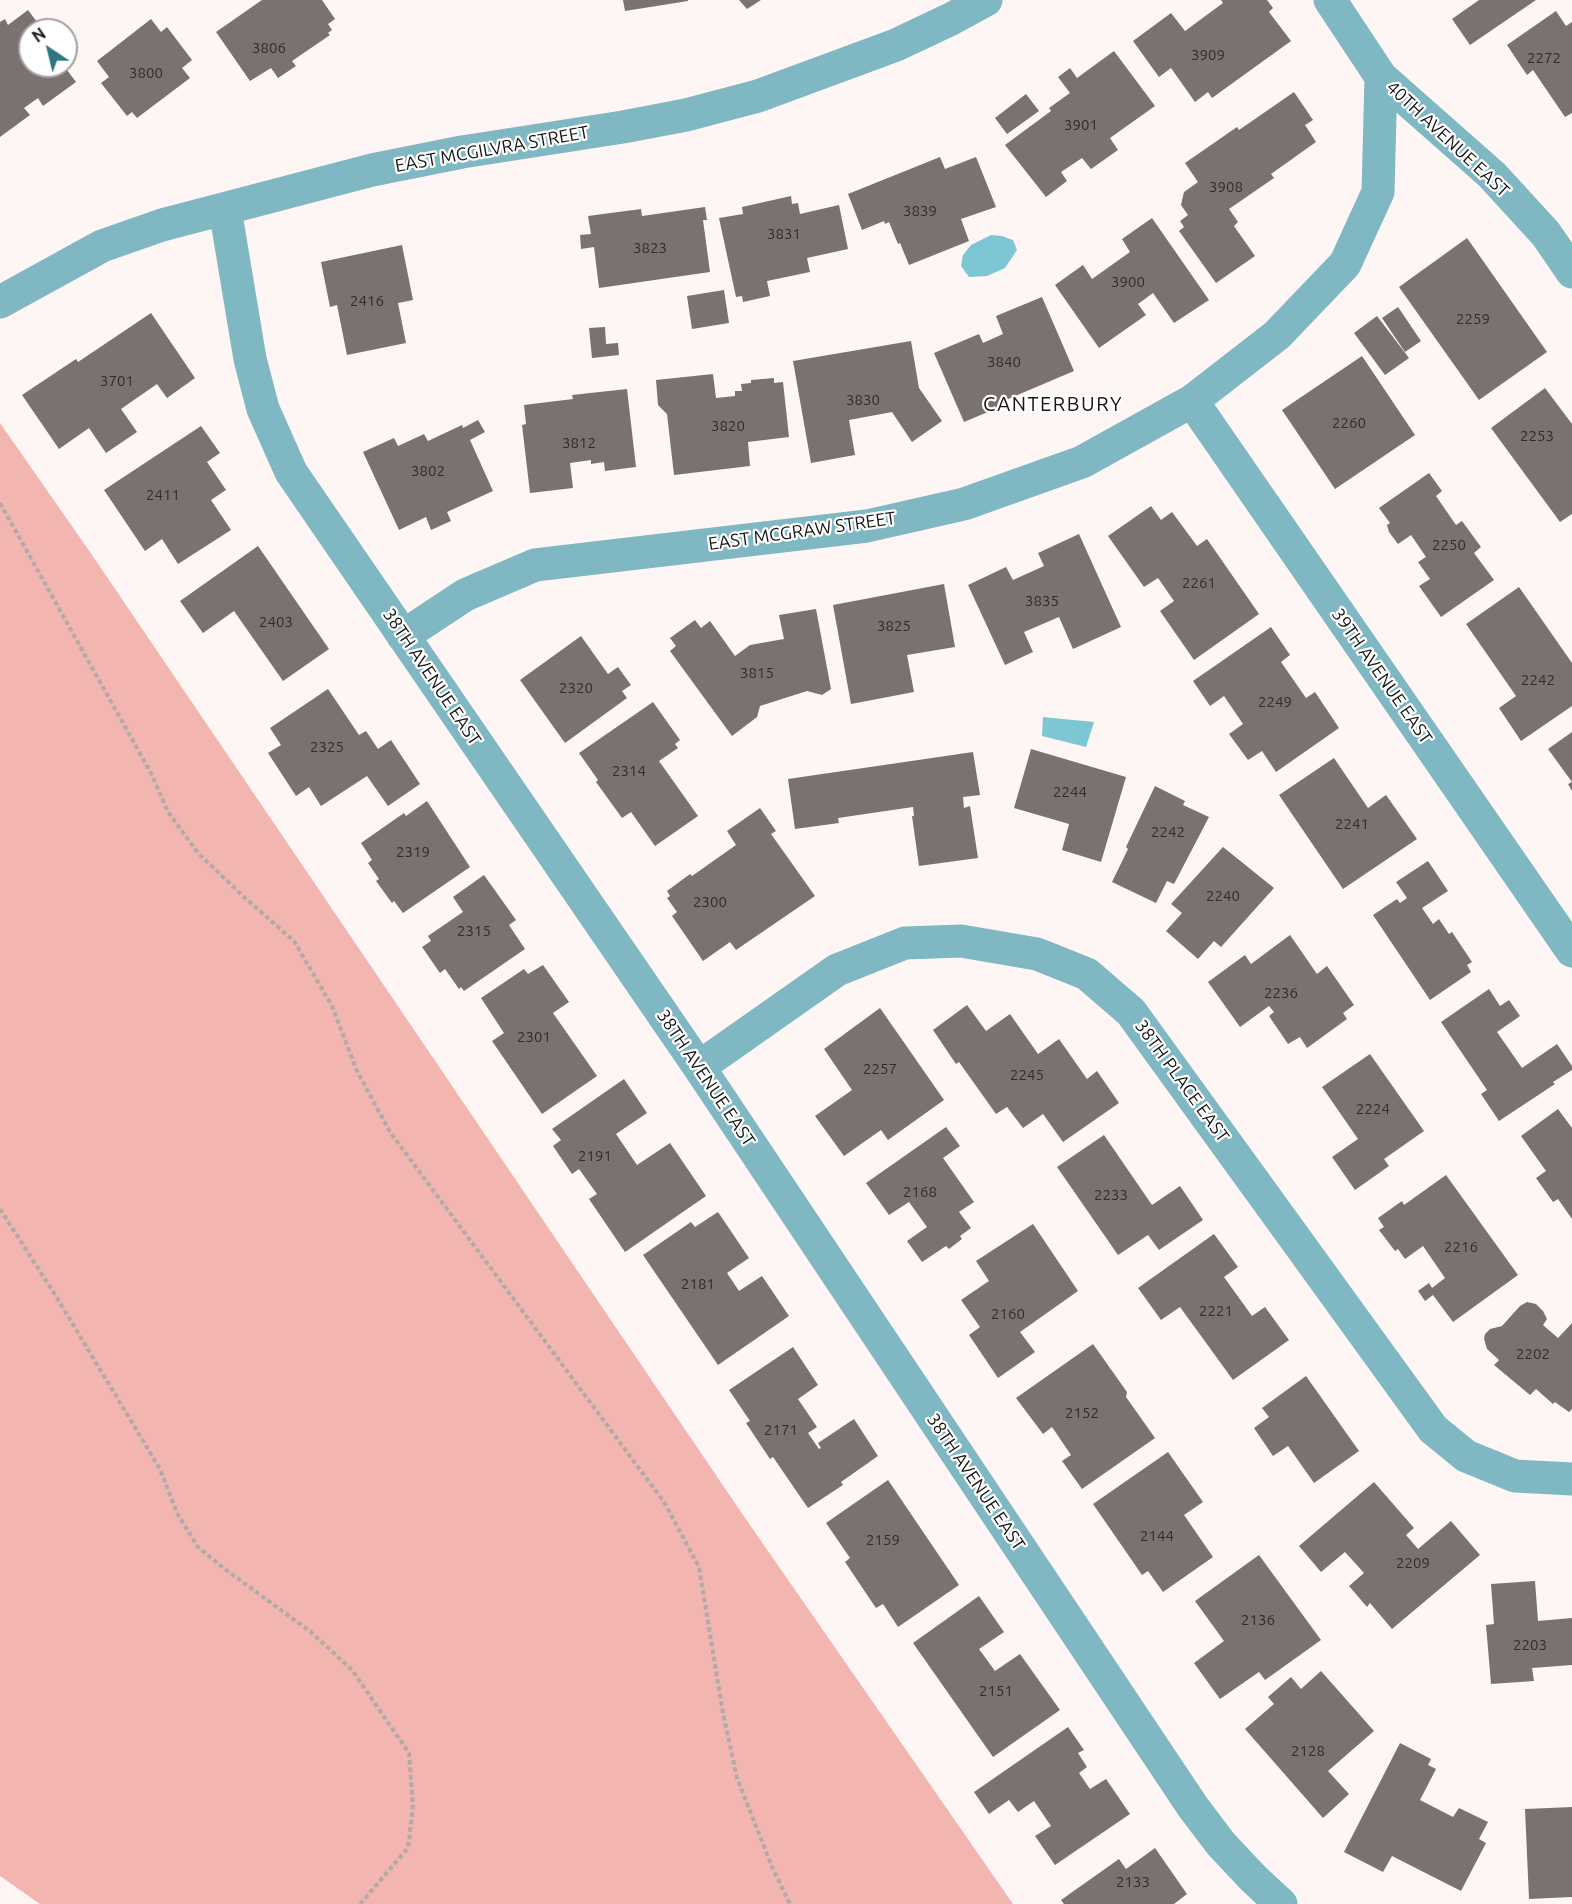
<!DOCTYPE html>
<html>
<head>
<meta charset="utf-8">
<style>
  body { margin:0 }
  #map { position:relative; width:1572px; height:1904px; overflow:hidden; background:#fef6f5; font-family:Ubuntu,sans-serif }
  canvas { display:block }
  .north { position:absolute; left:18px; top:18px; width:60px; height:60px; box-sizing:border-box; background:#fff; border:2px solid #a3a1a1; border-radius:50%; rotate:325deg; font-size:16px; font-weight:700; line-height:24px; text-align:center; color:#181414 }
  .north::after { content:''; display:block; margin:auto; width:21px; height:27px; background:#2f7682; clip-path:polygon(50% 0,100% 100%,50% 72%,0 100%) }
</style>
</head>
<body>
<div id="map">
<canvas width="1572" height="1904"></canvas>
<div class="north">N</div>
</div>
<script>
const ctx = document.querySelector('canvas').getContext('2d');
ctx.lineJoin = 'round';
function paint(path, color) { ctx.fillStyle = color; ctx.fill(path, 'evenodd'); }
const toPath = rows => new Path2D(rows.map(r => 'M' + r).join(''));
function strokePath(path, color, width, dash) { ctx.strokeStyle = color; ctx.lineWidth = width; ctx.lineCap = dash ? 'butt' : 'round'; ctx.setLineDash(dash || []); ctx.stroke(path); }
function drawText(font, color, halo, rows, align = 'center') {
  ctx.font = font + ' Ubuntu,sans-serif'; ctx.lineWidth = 4.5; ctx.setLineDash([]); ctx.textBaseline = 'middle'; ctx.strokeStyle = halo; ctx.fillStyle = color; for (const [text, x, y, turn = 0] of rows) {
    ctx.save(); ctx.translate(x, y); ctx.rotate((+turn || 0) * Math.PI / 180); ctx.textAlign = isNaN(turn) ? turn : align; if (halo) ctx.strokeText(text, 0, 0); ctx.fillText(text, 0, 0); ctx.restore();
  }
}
paint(toPath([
  [0,423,90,552,743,1515,1013,1904,40,1904,0,1876]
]), '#f2b5af');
paint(toPath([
  [991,235,1002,236,1013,240,1017,250,1005,268,987,276,969,277,961,266,963,255,971,245],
  [1043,717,1094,722,1086,747,1042,736]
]), '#7dc6d4');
paint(toPath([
  [262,0,322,0,335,19,328,24,332,30,328,33,330,35,292,61,296,66,278,78,271,68,250,81,216,32],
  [623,0,688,0,688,1,625,11],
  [739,0,761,0,747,9],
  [1221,0,1267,0,1273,8,1269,12,1291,41,1212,98,1208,92,1195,102,1171,68,1159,77,1133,41,1171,13,1185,31,1223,3],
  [1479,0,1536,0,1470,45,1452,19],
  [28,10,43,30,30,30,30,66,64,66,76,82,43,106,38,98,24,108,30,115,0,137,0,22,5,19,8,25],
  [1556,11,1566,26,1572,22,1572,113,1565,117,1533,70,1527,75,1507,45],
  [151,19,161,32,167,27,192,60,182,68,190,78,137,118,132,112,127,116,101,83,109,77,97,61],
  [1114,51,1155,106,1110,138,1118,150,1091,169,1082,158,1061,172,1067,181,1046,197,1005,145,1051,111,1049,108,1070,93,1058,77,1070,68,1077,78],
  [1294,92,1313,120,1305,125,1316,142,1271,174,1274,178,1229,209,1238,222,1234,226,1255,256,1216,283,1179,231,1184,227,1180,221,1188,215,1181,205,1184,192,1198,182,1185,163,1237,127,1239,130],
  [1026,94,1039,111,1007,134,995,118],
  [940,157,945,169,976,157,996,207,961,219,969,241,909,265,900,243,898,244,889,222,885,224,884,221,862,230,848,194],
  [791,196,792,204,798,203,800,214,839,205,848,249,807,258,810,272,767,281,770,296,743,302,742,296,736,297,719,218,743,214,742,207],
  [705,207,707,220,703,220,710,272,599,288,594,247,581,249,580,235,591,234,588,216,641,209,642,216],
  [1152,218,1209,300,1174,323,1153,293,1138,304,1146,315,1099,348,1055,285,1083,265,1092,279,1130,252,1122,239],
  [1467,238,1547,352,1479,400,1399,287],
  [402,245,413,300,398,303,406,343,347,355,337,305,330,307,321,262],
  [724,290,729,323,692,329,687,296],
  [1042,297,1074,371,1001,402,1002,406,964,422,934,353,979,334,983,343,1003,334,996,316],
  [1398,307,1421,341,1405,352,1382,318],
  [151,313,195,378,167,398,157,384,121,409,137,432,106,453,89,428,59,449,22,395,76,359,78,362],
  [1377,316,1409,358,1385,375,1354,333],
  [605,327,606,344,618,343,619,355,592,358,589,328],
  [911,341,919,388,942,421,912,442,892,412,849,420,855,455,811,463,793,361],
  [1362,356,1415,435,1335,489,1282,410],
  [713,374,716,398,735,396,735,391,742,391,741,384,751,383,751,380,774,378,774,383,783,382,789,437,748,442,750,466,674,475,667,414,658,405,656,380],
  [1545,388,1572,424,1572,514,1560,522,1491,428],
  [627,389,636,467,605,471,604,462,591,464,591,460,570,463,573,488,530,493,522,425,526,424,524,405,573,399,572,395],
  [478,420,485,432,470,440,493,491,447,512,451,521,431,530,426,517,399,530,363,452,394,438,398,446,424,434,428,441,462,425,463,428],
  [201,426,220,453,207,462,226,490,211,500,231,530,178,564,162,539,145,551,104,490],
  [1429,473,1442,491,1436,496,1456,525,1462,521,1481,547,1474,553,1494,580,1441,617,1419,586,1430,579,1418,562,1426,557,1411,535,1398,544,1389,532,1387,525,1390,523,1379,508],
  [1151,506,1161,520,1172,512,1197,546,1207,539,1259,614,1194,660,1160,611,1174,601,1158,578,1144,587,1108,536],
  [1079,534,1121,627,1073,649,1059,617,1024,632,1033,652,1005,665,968,585,1006,567,1013,580,1044,566,1038,553],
  [258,546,329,649,283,681,234,611,203,633,180,601],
  [944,584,955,647,907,655,914,692,851,704,833,605],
  [1519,587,1572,663,1572,706,1521,741,1499,708,1516,696,1466,624],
  [816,609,831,689,822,695,807,691,760,706,757,717,732,736,670,651,676,646,670,638,695,620,701,628,710,621,735,656,750,645,784,639,779,615],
  [1271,627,1290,655,1281,662,1306,698,1315,692,1339,728,1276,772,1262,751,1248,760,1229,734,1243,724,1224,696,1210,706,1193,681],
  [581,636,608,674,618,667,631,685,622,691,627,698,565,743,520,680],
  [328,689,359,735,366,731,378,749,391,740,420,784,388,806,367,776,321,806,309,787,296,796,268,753,281,745,270,728],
  [653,702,680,740,675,744,678,748,659,761,698,816,655,846,631,812,622,818,596,782,598,780,579,753],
  [1572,732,1572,791,1568,784,1572,782,1548,749],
  [1031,749,1126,777,1101,862,1062,850,1069,824,1014,808],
  [973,752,980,795,963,797,964,808,970,806,978,858,919,866,912,816,914,816,913,807,838,818,839,823,795,829,788,779],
  [1334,758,1368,808,1386,795,1417,839,1343,889,1279,795],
  [1155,786,1185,801,1183,805,1209,817,1174,884,1167,881,1156,903,1112,882,1128,849,1126,847],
  [427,801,470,867,403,913,394,901,392,903,376,881,379,879,368,863,372,860,361,843,404,813,406,816],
  [760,808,776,831,771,834,815,896,736,950,730,942,703,961,672,916,677,912,667,898,670,896,667,891,690,874,692,876,736,845,727,831],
  [1223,847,1274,888,1221,947,1214,941,1198,959,1166,931,1182,913,1171,904],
  [1428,861,1448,891,1422,908,1433,924,1439,919,1449,934,1452,932,1472,962,1467,965,1471,972,1430,1000,1373,915,1397,899,1400,903,1407,898,1396,882],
  [484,875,516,920,509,925,525,949,464,991,461,987,459,989,445,969,440,973,422,947,431,941,428,936,463,912,453,897],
  [1290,935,1317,974,1327,966,1354,1005,1343,1013,1347,1019,1307,1048,1300,1037,1288,1044,1269,1016,1274,1012,1269,1006,1240,1027,1208,982,1245,955,1251,964],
  [543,965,569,1002,553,1013,597,1076,542,1114,492,1041,504,1033,481,998,524,969,528,974],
  [1489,989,1500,1006,1509,1000,1520,1016,1497,1032,1522,1068,1557,1044,1572,1066,1572,1070,1553,1082,1555,1084,1499,1121,1481,1094,1487,1090,1441,1022],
  [967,1005,986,1031,1010,1014,1038,1054,1059,1039,1087,1079,1097,1071,1119,1103,1063,1142,1043,1114,1023,1128,1007,1107,996,1114,959,1062,956,1064,933,1030],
  [880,1008,944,1100,888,1140,881,1130,844,1156,815,1116,852,1090,824,1049],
  [1370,1054,1424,1131,1384,1159,1389,1166,1355,1190,1332,1157,1358,1139,1322,1087],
  [624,1079,647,1113,616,1134,637,1165,670,1143,706,1196,625,1252,589,1199,597,1194,579,1169,572,1174,553,1146,561,1140,552,1129],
  [1558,1109,1572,1128,1572,1219,1558,1199,1553,1202,1536,1178,1546,1171,1521,1136],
  [946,1127,960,1146,943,1158,974,1202,959,1212,971,1228,960,1236,962,1239,949,1249,946,1246,922,1262,907,1241,927,1227,909,1202,889,1215,866,1183],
  [1104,1135,1152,1205,1180,1186,1203,1220,1159,1250,1148,1235,1118,1255,1057,1167],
  [1446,1175,1518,1275,1453,1322,1433,1295,1425,1301,1418,1291,1429,1283,1432,1288,1445,1278,1423,1246,1405,1259,1398,1249,1395,1251,1379,1230,1384,1227,1378,1218,1402,1201,1404,1205],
  [718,1212,749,1258,727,1273,739,1291,762,1276,789,1316,718,1365,643,1255,691,1222,695,1227],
  [1033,1224,1078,1291,1020,1332,1035,1352,998,1378,969,1335,980,1327,961,1300,989,1281,976,1261],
  [1214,1234,1238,1267,1224,1277,1252,1316,1265,1307,1289,1340,1233,1380,1180,1307,1161,1320,1138,1288],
  [1527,1302,1536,1304,1543,1311,1547,1319,1543,1325,1558,1338,1572,1323,1572,1409,1569,1412,1555,1402,1553,1404,1536,1389,1530,1395,1494,1365,1499,1360,1487,1349,1484,1339,1485,1334,1490,1329,1502,1326,1520,1306],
  [1093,1344,1127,1392,1126,1397,1155,1438,1082,1489,1062,1461,1071,1455,1052,1427,1043,1434,1016,1398],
  [793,1347,818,1385,798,1399,817,1427,808,1433,819,1449,821,1448,818,1443,854,1419,878,1456,841,1482,843,1485,808,1508,773,1457,770,1459,746,1423,750,1421,729,1390],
  [1306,1376,1359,1451,1314,1483,1288,1446,1273,1456,1254,1428,1269,1417,1262,1408],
  [1168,1452,1203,1502,1184,1515,1213,1557,1163,1592,1148,1571,1142,1575,1093,1504],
  [888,1480,959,1585,898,1627,883,1604,876,1608,845,1562,850,1558,826,1523],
  [1374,1482,1414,1528,1406,1535,1418,1549,1451,1521,1480,1555,1392,1629,1370,1603,1367,1607,1349,1586,1364,1573,1345,1552,1321,1572,1299,1546],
  [1259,1555,1321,1640,1265,1680,1259,1672,1220,1699,1194,1663,1224,1641,1195,1601],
  [1535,1581,1538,1621,1572,1618,1572,1665,1532,1668,1534,1681,1491,1684,1486,1625,1494,1624,1491,1584],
  [979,1596,1004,1632,979,1649,995,1671,1020,1654,1060,1710,993,1757,913,1643],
  [1321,1671,1374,1731,1328,1771,1349,1794,1323,1818,1245,1729,1274,1704,1268,1697,1291,1677,1301,1689],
  [1068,1727,1084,1750,1078,1753,1087,1767,1079,1773,1090,1789,1106,1779,1130,1814,1055,1865,1035,1836,1051,1826,1034,1801,1018,1812,1009,1800,989,1814,974,1792],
  [1400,1743,1431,1759,1428,1765,1436,1769,1420,1800,1453,1817,1459,1808,1488,1822,1479,1839,1486,1843,1461,1891,1392,1856,1383,1872,1344,1852],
  [1572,1807,1572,1897,1529,1899,1525,1809],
  [1155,1848,1187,1894,1174,1904,1064,1904,1061,1900,1119,1859,1126,1869]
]), '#7a7271');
strokePath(toPath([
  [0,503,151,773,168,812,198,853,245,898,294,941,332,1006,357,1071,390,1132,664,1502,699,1567,723,1713,737,1778,772,1867,790,1904],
  [0,1209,54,1293,160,1469,177,1513,198,1547,222,1567,311,1632,352,1670,409,1753,413,1806,408,1848,360,1904]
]), '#b1aaa9', 4, [4.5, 3]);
strokePath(toPath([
  [1330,0,1381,77,1492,175,1546,234,1572,272],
  [225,209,250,359,263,409,291,472,699,1067,1193,1807,1221,1844,1254,1879,1281,1904],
  [0,302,102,246,162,225,372,170,462,152,623,127,686,115,758,96,896,45,951,19,986,0],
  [1192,401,1572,951],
  [403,636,465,595,535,565,867,526,964,504,1082,462,1192,401,1277,335,1345,264,1378,192,1381,77],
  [699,1067,837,970,905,943,961,941,1037,954,1087,974,1131,1012,1433,1429,1466,1456,1515,1476,1572,1479]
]), '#7fb7c2', 33);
drawText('15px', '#302c2b', null, [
  ["3806",269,48],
  ["3909",1208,55],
  ["2272",1544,58],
  ["3800",146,73],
  ["3901",1081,125],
  ["3908",1226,187],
  ["3839",920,211],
  ["3831",784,234],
  ["3823",650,248],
  ["3900",1128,282],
  ["2416",367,301],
  ["2259",1473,319],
  ["3840",1004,362],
  ["3701",117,381],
  ["3830",863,400],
  ["2260",1349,423],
  ["3820",728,426],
  ["2253",1537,436],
  ["3812",579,443],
  ["3802",428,471],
  ["2411",163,495],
  ["2250",1449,545],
  ["2261",1199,583],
  ["3835",1042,601],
  ["2403",276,622],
  ["3825",894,626],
  ["3815",757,673],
  ["2242",1538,680],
  ["2320",576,688],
  ["2249",1275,702],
  ["2325",327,747],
  ["2314",629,771],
  ["2244",1070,792],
  ["2241",1352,824],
  ["2242",1168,832],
  ["2319",413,852],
  ["2240",1223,896],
  ["2300",710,902],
  ["2315",474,931],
  ["2236",1281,993],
  ["2301",534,1037],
  ["2257",880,1069],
  ["2245",1027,1075],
  ["2224",1373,1109],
  ["2191",595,1156],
  ["2168",920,1192],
  ["2233",1111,1195],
  ["2216",1461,1247],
  ["2181",698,1284],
  ["2221",1216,1311],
  ["2160",1008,1314],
  ["2202",1533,1354],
  ["2152",1082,1413],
  ["2171",781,1430],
  ["2144",1157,1536],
  ["2159",883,1540],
  ["2209",1413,1563],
  ["2136",1258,1620],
  ["2203",1530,1645],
  ["2151",996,1691],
  ["2128",1308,1751],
  ["2133",1133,1882]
]);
drawText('18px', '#181414', '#fff', [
  ["40TH AVENUE EAST",1448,139,43],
  ["EAST MCGILVRA STREET",492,149,-10],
  ["EAST MCGRAW STREET",802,531,-8],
  ["39TH AVENUE EAST",1382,676,55],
  ["38TH AVENUE EAST",432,677,56],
  ["38TH AVENUE EAST",706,1078,56],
  ["38TH PLACE EAST",1182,1081,54],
  ["38TH AVENUE EAST",976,1482,56]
]);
ctx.letterSpacing = '1.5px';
drawText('20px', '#181414', '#fff', [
  ["CANTERBURY",1053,404]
]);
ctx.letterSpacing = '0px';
</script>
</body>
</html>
